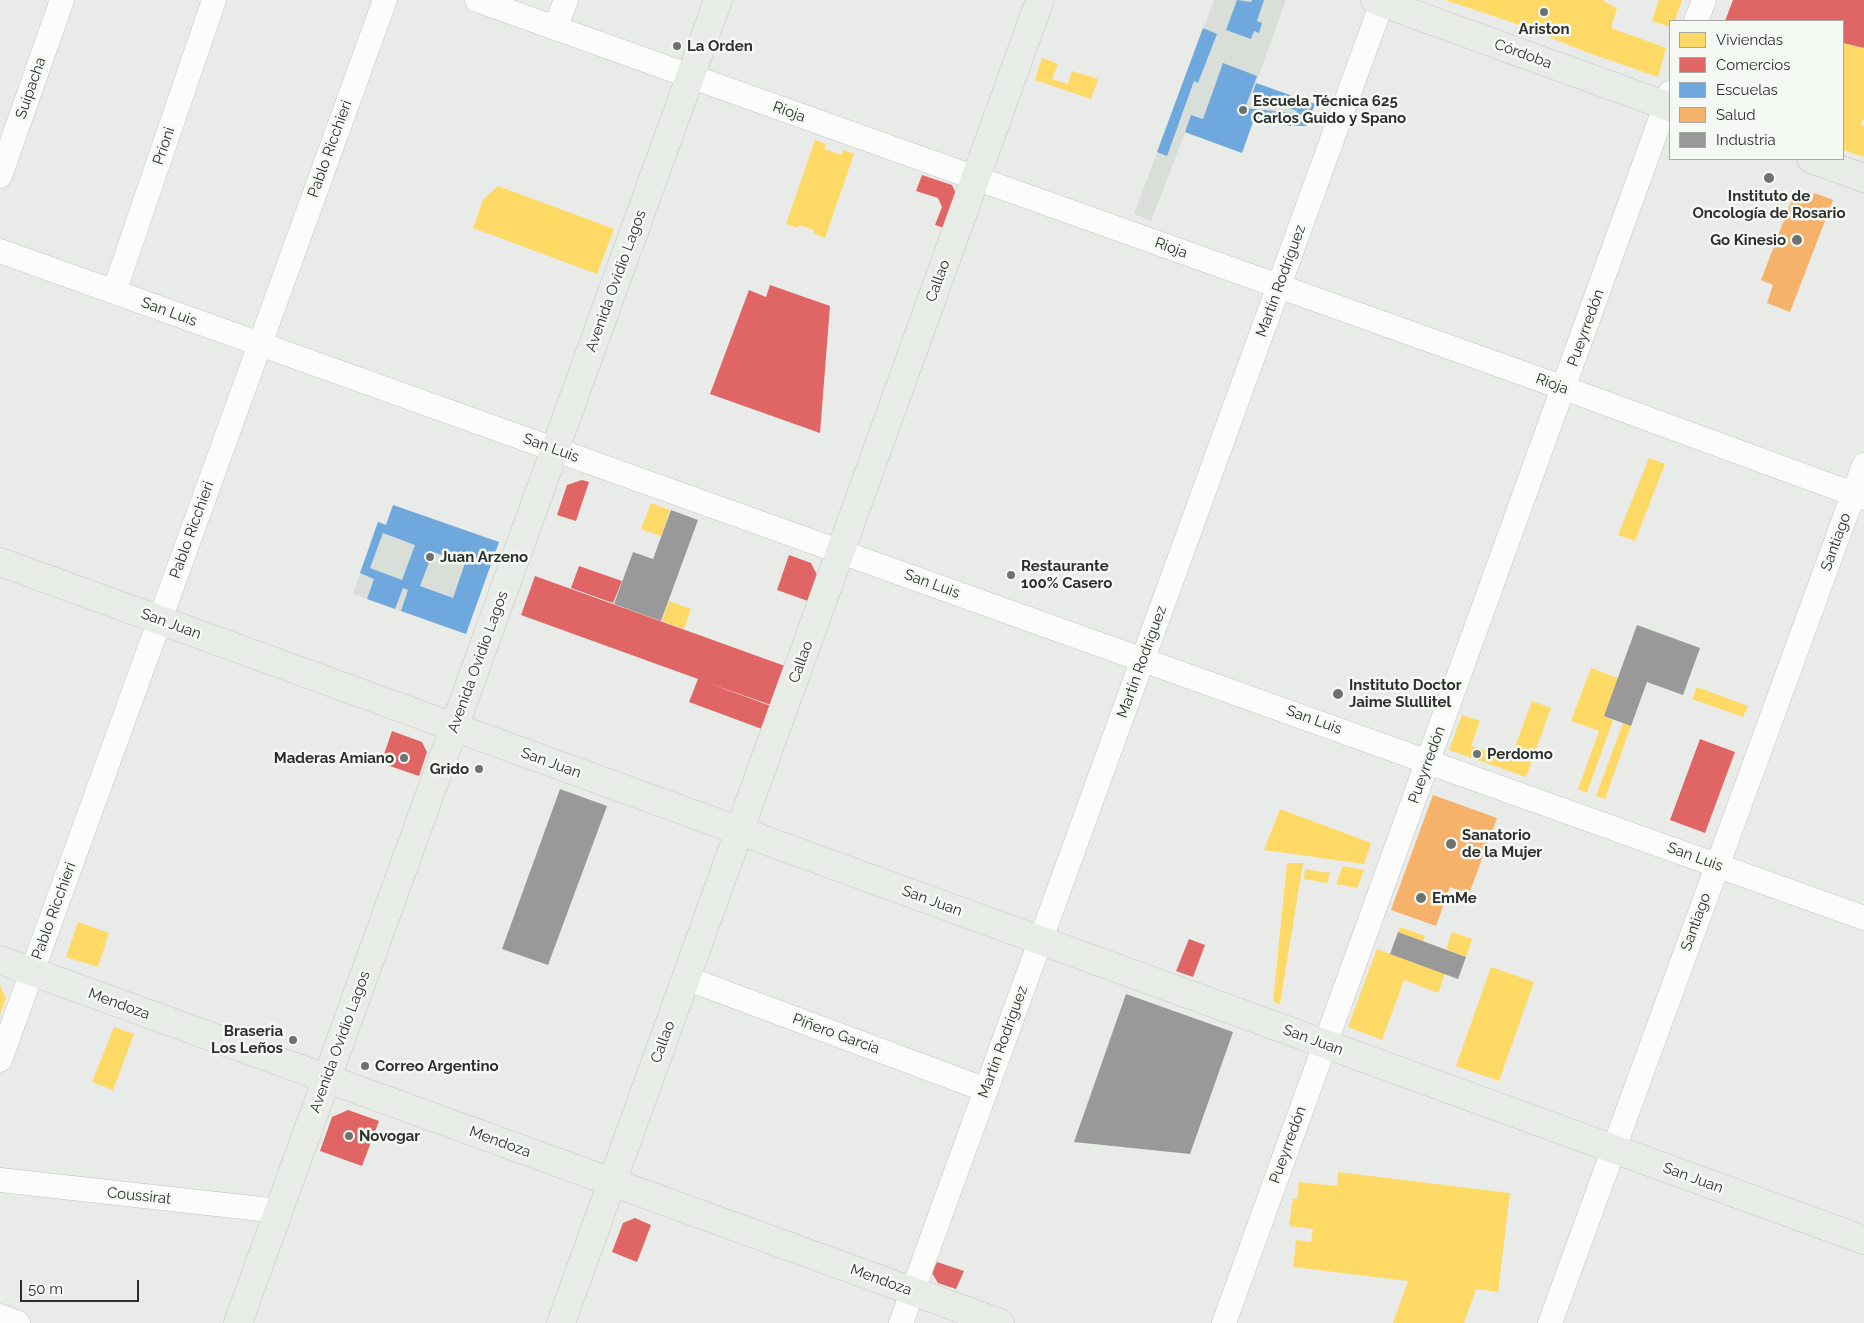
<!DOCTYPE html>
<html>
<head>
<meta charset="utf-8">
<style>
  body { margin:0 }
  #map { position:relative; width:1864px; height:1323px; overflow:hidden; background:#e9ebe8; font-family:Raleway,sans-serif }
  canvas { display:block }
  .legend { position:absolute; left:1669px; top:20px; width:175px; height:140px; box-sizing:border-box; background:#f5f9f4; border:1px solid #a5a8a4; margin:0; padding:6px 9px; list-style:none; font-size:15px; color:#2d2f2d }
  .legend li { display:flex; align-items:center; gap:10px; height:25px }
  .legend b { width:25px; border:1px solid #a5a8a4 }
  .scale { position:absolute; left:20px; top:1280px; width:119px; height:22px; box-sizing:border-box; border:2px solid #2d2f2d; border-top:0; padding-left:6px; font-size:15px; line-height:18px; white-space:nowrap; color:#2d2f2d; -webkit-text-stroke:4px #f5f9f4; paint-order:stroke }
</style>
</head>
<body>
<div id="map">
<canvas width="1864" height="1323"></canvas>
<ul class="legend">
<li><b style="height:14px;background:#ffd966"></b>Viviendas</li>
<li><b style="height:14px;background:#e06666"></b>Comercios</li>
<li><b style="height:14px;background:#6fa8dc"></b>Escuelas</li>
<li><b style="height:14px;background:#f6b26b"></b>Salud</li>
<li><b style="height:14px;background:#999"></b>Industria</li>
</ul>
<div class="scale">50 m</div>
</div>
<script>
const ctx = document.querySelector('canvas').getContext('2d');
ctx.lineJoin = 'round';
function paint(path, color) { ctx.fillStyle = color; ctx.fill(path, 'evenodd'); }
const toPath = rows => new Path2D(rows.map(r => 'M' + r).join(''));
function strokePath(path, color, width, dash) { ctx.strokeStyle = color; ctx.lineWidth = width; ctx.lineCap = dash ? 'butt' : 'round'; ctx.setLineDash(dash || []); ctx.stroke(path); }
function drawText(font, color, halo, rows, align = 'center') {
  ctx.font = font + ' Raleway,sans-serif'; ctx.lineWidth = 5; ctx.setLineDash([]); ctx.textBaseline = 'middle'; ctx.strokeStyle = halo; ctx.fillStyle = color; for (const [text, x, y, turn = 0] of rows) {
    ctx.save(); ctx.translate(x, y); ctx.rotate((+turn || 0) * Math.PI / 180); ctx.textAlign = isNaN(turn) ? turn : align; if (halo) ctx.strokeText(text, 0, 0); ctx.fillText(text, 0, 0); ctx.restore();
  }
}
paint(toPath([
  [1214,0,1286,0,1256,83,1315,104,1306,126,1253,122,1242,153,1185,133,1151,221,1134,214],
  [393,505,499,542,466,634,353,594,378,522,386,524]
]), '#d9dfd8');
paint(toPath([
  [1445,0,1605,0,1604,2,1617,8,1611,28,1666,48,1658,77,1586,52,1514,23],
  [1659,0,1682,0,1675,21,1670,21,1670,27,1652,21],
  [1843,43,1864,48,1864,118,1861,125,1864,126,1864,157,1843,150],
  [1042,58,1058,64,1052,79,1068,84,1072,71,1098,79,1091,99,1035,80],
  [815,140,826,144,824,149,842,155,843,150,854,154,825,238,813,233,814,230,799,225,798,228,786,224],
  [498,186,614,229,597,274,473,228,483,200],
  [1649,458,1665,464,1635,541,1618,535],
  [651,503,670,510,661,536,641,529],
  [669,601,691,609,684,629,662,621],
  [1591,668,1618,678,1604,716,1613,720,1587,793,1578,789,1599,731,1571,721],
  [1697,687,1748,706,1743,717,1692,699],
  [1532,701,1551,708,1526,777,1449,750,1462,715,1480,721,1471,746,1487,751,1488,749,1497,753,1499,749,1512,755],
  [1623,723,1631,726,1605,799,1596,796],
  [1280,809,1371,843,1364,864,1264,850],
  [1287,863,1303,863,1280,1004,1273,1002],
  [1343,866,1364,870,1357,888,1336,884],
  [1305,869,1330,873,1327,883,1304,879],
  [78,922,109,933,98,967,66,957],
  [1400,927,1425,936,1423,941,1398,932],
  [1452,932,1472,939,1466,957,1446,949],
  [1377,949,1445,974,1438,993,1404,980,1382,1040,1348,1027],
  [1491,967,1534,982,1499,1081,1456,1066],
  [0,986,6,998,0,1014],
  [114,1027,134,1034,113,1090,92,1082],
  [1338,1172,1510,1193,1498,1292,1476,1289,1464,1323,1393,1323,1408,1281,1293,1267,1296,1240,1311,1242,1313,1229,1289,1226,1293,1198,1297,1199,1299,1182,1337,1186]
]), '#ffd966');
paint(toPath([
  [1733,0,1864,0,1864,48,1843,43,1843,21,1725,21],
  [922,175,952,185,959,200,947,229,935,225,942,207,938,198,916,191],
  [770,285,830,306,820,433,710,394,749,290,766,297],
  [582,480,589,482,576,521,557,515,567,485],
  [789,555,811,563,817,575,808,601,777,590],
  [579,566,622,581,613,603,571,588],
  [535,576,785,666,771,705,705,682,771,706,762,729,689,702,698,679,521,615],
  [392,731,422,742,427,752,419,776,381,763],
  [1700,739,1735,752,1705,833,1670,820],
  [1189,939,1205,945,1193,977,1176,971],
  [348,1110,379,1121,362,1166,320,1151,332,1117],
  [635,1218,651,1225,637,1262,612,1252,623,1223],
  [937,1262,964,1271,956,1289,938,1283,932,1273]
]), '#e06666');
paint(toPath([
  [1237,0,1251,2,1252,0,1264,0,1257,21,1262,23,1259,33,1254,31,1251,39,1226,30],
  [1203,28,1217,34,1198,83,1194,81,1167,156,1157,152],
  [1223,63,1257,76,1245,108,1292,113,1291,126,1253,122,1242,153,1185,132,1191,115,1203,119],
  [1256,83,1315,104,1306,126,1294,126,1297,111,1252,95],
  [393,505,499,542,466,634,401,611,408,590,403,588,395,609,367,599,374,579,360,573,378,522,386,525],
  [383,533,415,545,402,580,370,568],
  [433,552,465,563,453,598,420,586]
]), '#6fa8dc');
paint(toPath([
  [1814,193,1833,200,1790,312,1767,303,1773,285,1761,280,1794,194,1812,201],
  [1433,795,1497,818,1469,894,1450,887,1436,926,1391,910]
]), '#f6b26b');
paint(toPath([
  [671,510,698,520,661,621,614,604,633,552,653,559],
  [1637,625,1700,648,1683,695,1647,682,1631,726,1604,716],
  [560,789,607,806,548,965,502,949],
  [1398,932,1466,957,1458,979,1390,954],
  [1126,994,1233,1032,1190,1154,1074,1142]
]), '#999');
const minor = toPath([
  [477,0,1564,388,1864,498],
  [1696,21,1704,0],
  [555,28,566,0],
  [0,176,62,0],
  [0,251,1864,918],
  [114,292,214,0],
  [686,978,986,1090],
  [0,1060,385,0],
  [0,1180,279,1211],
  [0,1316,18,1323],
  [901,1323,1383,0],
  [1224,1323,1670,93],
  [1550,1323,1864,465]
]);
const major = toPath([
  [1375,0,1670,107],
  [1811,159,1864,178],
  [0,562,1864,1240],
  [0,960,1000,1323],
  [238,1323,718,0],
  [561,1323,1040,0]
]);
strokePath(minor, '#c2c4c2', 25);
strokePath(major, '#c5c6c5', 29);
strokePath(minor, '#fcfcfc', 24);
strokePath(major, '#e7ede6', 28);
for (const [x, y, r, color] of [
  [1544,12,5,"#6f716e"],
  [677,46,5,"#6f716e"],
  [1243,110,5,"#6f716e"],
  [1769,178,6,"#6f716e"],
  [1797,240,6,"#6f716e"],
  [430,557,5,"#6f716e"],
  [1011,575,5,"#6f716e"],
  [1338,694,6,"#6f716e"],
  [1477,754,5,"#6f716e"],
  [404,758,5,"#6f716e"],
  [479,769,5,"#6f716e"],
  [1451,844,6,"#6f716e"],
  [1421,898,6,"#6f716e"],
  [293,1040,5,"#6f716e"],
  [365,1066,5,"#6f716e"],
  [349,1136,5,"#6f716e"]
]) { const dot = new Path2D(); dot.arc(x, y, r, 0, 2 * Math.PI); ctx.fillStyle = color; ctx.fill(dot); strokePath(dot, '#f5f9f4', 2); }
drawText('bold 15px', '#2d2f2d', '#f5f9f4', [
  ["Ariston",1544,29,"center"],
  ["La Orden",687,46],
  ["Escuela Técnica 625",1253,101],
  ["Carlos Guido y Spano",1253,118],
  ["Instituto de",1769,196,"center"],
  ["Oncología de Rosario",1769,213,"center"],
  ["Go Kinesio",1786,240,"right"],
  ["Juan Arzeno",440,557],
  ["Restaurante",1021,566],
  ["100% Casero",1021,583],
  ["Instituto Doctor",1349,685],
  ["Jaime Slullitel",1349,702],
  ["Perdomo",1487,754],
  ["Maderas Amiano",394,758,"right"],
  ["Grido",469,769,"right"],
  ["Sanatorio",1462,835],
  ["de la Mujer",1462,852],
  ["EmMe",1432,898],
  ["Braseria",283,1031,"right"],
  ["Los Leños",283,1048,"right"],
  ["Correo Argentino",375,1066],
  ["Novogar",359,1136]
], 'left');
drawText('15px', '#2d2f2d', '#f5f9f4', [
  ["Córdoba",1523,54,20],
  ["Suipacha",31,88,-71],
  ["Rioja",789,112,20],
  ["Prioni",164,146,-71],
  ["Pablo Ricchieri",330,149,-70],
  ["Rioja",1171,248,20],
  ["Avenida Ovidio Lagos",616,281,-70],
  ["Callao",938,281,-70],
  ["Martín Rodríguez",1281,281,-70],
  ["San Luis",169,312,20],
  ["Pueyrredón",1586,328,-70],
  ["Rioja",1552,384,20],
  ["San Luis",551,448,20],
  ["Pablo Ricchieri",192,530,-70],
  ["Santiago",1836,542,-70],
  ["San Luis",932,584,20],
  ["San Juan",171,624,20],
  ["Avenida Ovidio Lagos",478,662,-70],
  ["Callao",801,662,-70],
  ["Martín Rodríguez",1142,662,-70],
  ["San Luis",1314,720,20],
  ["San Juan",551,763,20],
  ["Pueyrredón",1427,765,-70],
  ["San Luis",1695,857,20],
  ["San Juan",932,901,20],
  ["Pablo Ricchieri",54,911,-70],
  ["Santiago",1696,922,-70],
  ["Mendoza",119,1004,20],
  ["Piñero García",836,1034,20],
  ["San Juan",1313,1040,20],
  ["Avenida Ovidio Lagos",340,1042,-70],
  ["Callao",663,1042,-70],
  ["Martín Rodríguez",1003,1042,-70],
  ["Mendoza",500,1142,20],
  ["Pueyrredón",1288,1145,-70],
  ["San Juan",1693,1178,20],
  ["Coussirat",139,1196,6],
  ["Mendoza",881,1280,20]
]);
</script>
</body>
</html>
